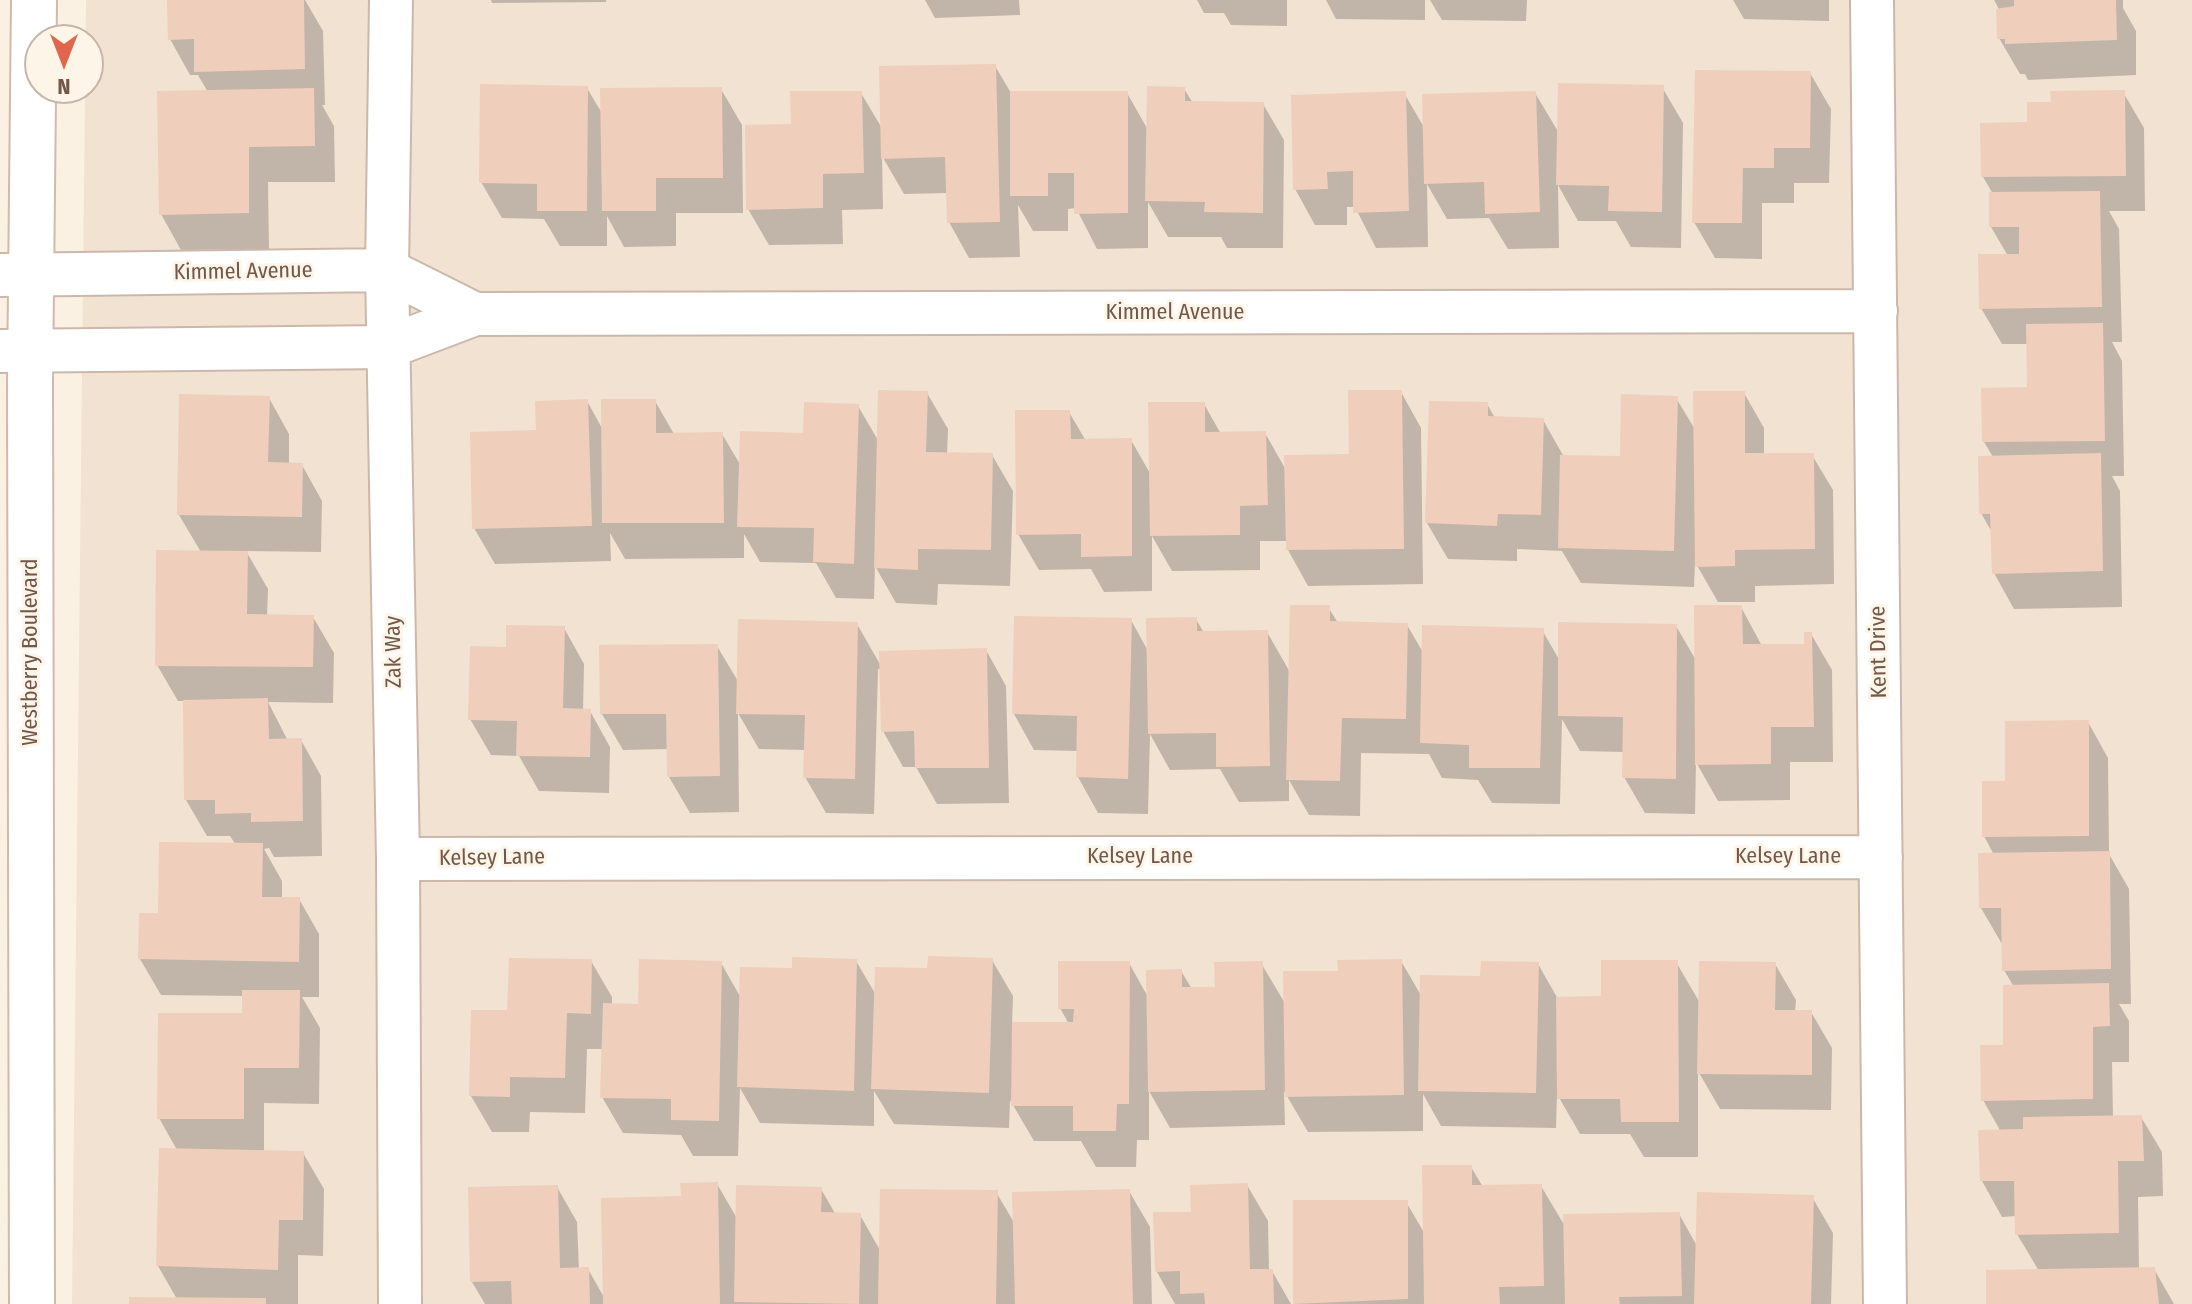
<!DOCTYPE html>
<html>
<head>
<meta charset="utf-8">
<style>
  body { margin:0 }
  #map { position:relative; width:2192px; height:1304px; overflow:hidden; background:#fbf1e3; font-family:"Fira Sans Condensed",sans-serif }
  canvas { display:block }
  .north { position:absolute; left:24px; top:24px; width:80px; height:80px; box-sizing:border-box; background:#fef5e9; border:2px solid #c6b6aa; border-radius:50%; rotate:180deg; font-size:22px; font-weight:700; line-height:32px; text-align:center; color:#72574b }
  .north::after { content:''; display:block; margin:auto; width:28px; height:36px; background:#e0674e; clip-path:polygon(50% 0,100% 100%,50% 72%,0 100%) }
</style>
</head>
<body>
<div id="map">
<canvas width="2192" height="1304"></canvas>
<div class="north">N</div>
</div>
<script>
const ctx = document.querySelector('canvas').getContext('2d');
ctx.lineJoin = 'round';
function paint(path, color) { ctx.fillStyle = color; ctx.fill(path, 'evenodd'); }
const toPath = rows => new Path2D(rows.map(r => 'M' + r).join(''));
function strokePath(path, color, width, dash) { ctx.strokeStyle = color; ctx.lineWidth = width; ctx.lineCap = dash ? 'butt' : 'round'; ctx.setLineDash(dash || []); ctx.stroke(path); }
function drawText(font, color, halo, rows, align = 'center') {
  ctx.font = font + ' "Fira Sans Condensed",sans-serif'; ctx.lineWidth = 6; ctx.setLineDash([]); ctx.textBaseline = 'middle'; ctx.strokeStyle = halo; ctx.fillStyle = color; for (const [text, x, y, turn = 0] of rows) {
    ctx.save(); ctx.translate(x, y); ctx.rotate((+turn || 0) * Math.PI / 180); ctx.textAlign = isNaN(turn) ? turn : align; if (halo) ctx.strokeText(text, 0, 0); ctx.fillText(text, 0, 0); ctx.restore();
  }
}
paint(toPath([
  [86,0,2192,0,2192,1304,72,1304]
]), '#f2e2d2');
paint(toPath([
  [169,0,305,0,323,31,325,105,322,105,334,126,335,182,268,182,269,249,181,250,161,214,208,92,198,75,190,75,170,39],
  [491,0,606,0,606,2,492,3],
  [925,0,1019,0,1020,15,935,18],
  [1197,0,1287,0,1287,26,1231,25,1224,13,1204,13],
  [1326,0,1425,0,1425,20,1336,19],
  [1430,0,1527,0,1526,21,1442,20],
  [1733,0,1829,0,1829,21,1744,19],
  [1994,0,2123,0,2123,8,2136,31,2136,75,2028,80,2025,74,2020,74,1999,38,2000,11],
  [995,66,1011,93,1127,93,1148,130,1184,89,1193,103,1263,104,1284,140,1283,248,1227,248,1221,237,1168,237,1148,202,1148,248,1097,249,1076,208,1068,209,1068,231,1033,231,1018,205,1020,257,969,258,949,222,948,193,904,194,882,156,883,209,842,210,843,244,769,245,748,209,793,126,861,93,883,130],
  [1810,73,1831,109,1829,183,1794,183,1794,203,1762,203,1762,259,1715,258,1694,222],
  [1662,87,1683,123,1681,248,1631,247,1616,221,1578,221,1558,185,1559,248,1508,249,1489,218,1447,219,1427,184,1428,247,1376,248,1355,207,1347,207,1347,225,1315,225,1295,189,1404,93,1425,129,1535,93,1559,133],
  [587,88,603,115,721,89,742,125,743,213,676,213,676,246,624,247,607,216,607,246,560,246,544,219,502,218,481,182],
  [2123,92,2144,128,2145,211,2109,211,2119,229,2122,342,2112,342,2122,361,2124,476,2112,476,2120,491,2122,607,2014,609,1994,573,1993,534,1981,513,1993,457,1984,442,2029,389,2028,344,2002,344,1981,308,2008,256,1991,227,1993,194,1983,177,2030,124,2053,104],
  [1401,392,1421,428,1423,584,1308,586,1288,550,1287,541,1260,541,1260,570,1172,571,1152,536,1152,591,1104,592,1091,569,1039,570,1018,534,1069,412,1086,441,1131,440,1151,475,1204,404,1221,434,1265,433,1286,470,1351,456],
  [927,393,948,429,947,454,992,455,1013,491,1010,586,938,584,937,605,896,603,875,566,874,599,836,598,816,563,760,562,744,534,744,558,625,559,610,533,611,561,495,564,474,528,538,432,587,401,603,430,655,401,674,434,722,434,741,466,858,406,879,442],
  [1744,393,1764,428,1764,455,1812,455,1833,490,1834,584,1755,586,1755,602,1718,602,1695,562,1694,587,1581,583,1562,551,1517,549,1517,561,1448,559,1427,523,1487,404,1495,418,1543,420,1564,457,1622,458,1676,398,1696,431],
  [269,398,289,434,289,465,302,465,322,501,321,552,246,551,268,589,267,616,313,617,334,653,333,703,268,702,288,741,301,740,321,776,322,856,274,857,269,848,264,849,282,881,282,899,299,899,319,934,319,997,302,997,320,1028,319,1104,264,1103,264,1152,303,1153,324,1189,323,1256,298,1255,298,1304,131,1304,177,1299,158,1266,177,1150,159,1118,244,1016,244,996,161,995,140,959,160,915,236,845,230,836,207,836,186,800,185,701,178,701,157,665,201,552,179,515],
  [1328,607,1338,623,1407,625,1424,654,1542,630,1560,661,1676,626,1697,662,1741,607,1762,646,1806,645,1811,634,1832,670,1833,762,1790,762,1790,800,1718,801,1696,762,1695,814,1645,813,1624,777,1624,752,1580,751,1562,719,1560,804,1492,803,1478,780,1442,778,1429,754,1361,753,1360,816,1309,815,1289,780,1289,801,1239,802,1220,769,1170,770,1150,734,1148,814,1098,813,1078,777,1078,751,1034,750,1014,714,1131,620,1148,651,1196,619,1204,633,1267,632,1291,674],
  [857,624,881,666,986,650,1006,686,1009,803,937,804,916,767,903,767,883,731,881,669,878,669,874,814,826,813,805,777,806,750,759,749,738,713,739,812,690,813,669,777,668,749,623,750,602,714,717,646,739,683],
  [564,628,584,664,583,711,590,711,610,747,609,793,539,791,519,756,491,755,470,719,508,649],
  [2088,722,2108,758,2109,854,2129,889,2131,1004,2119,1004,2129,1021,2129,1062,2112,1062,2113,1117,2141,1117,2162,1152,2163,1196,2138,1197,2139,1270,2154,1269,2174,1304,1988,1304,2039,1271,2017,1234,2017,1216,2002,1217,1982,1181,2001,1132,1983,1100,2005,1046,2014,987,2004,970,2002,944,1981,908,1994,855,1984,836,2006,783],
  [992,960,1013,996,1012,1024,1069,1024,1060,1008,1129,963,1148,997,1181,971,1192,989,1217,989,1261,963,1286,1005,1340,972,1401,961,1422,997,1538,964,1558,999,1603,998,1676,962,1700,1003,1775,964,1796,1000,1795,1012,1811,1012,1832,1048,1831,1110,1720,1109,1698,1071,1698,1157,1644,1157,1630,1134,1580,1134,1557,1094,1556,1128,1441,1126,1423,1094,1423,1131,1308,1132,1284,1091,1285,1125,1170,1128,1149,1091,1149,1140,1137,1140,1136,1167,1096,1167,1081,1141,1034,1141,1010,1100,1009,1128,894,1124,874,1091,874,1126,760,1123,740,1088,738,1156,693,1156,681,1135,623,1133,602,1097,604,1049,587,1049,585,1113,530,1112,529,1132,492,1132,471,1096,509,1012,591,961,612,997,612,1005,640,1006,721,963,741,998,794,970,856,961,876,995,929,970],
  [1471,1167,1483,1187,1541,1186,1566,1228,1679,1214,1697,1246,1812,1197,1833,1233,1831,1304,1295,1304,1295,1202,1406,1202,1425,1234],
  [717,1184,738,1220,821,1189,836,1215,860,1215,881,1252,996,1192,1015,1224,1129,1191,1150,1227,1152,1304,485,1304,472,1282,557,1187,577,1222,579,1270,588,1269,605,1299,683,1198],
  [1247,1185,1268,1221,1269,1271,1272,1271,1291,1304,1175,1304,1157,1272,1193,1214]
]), '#0003');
paint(toPath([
  [167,0,304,0,305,69,194,72,194,39,168,40],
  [2014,0,2116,0,2117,40,2005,44,2005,39,1997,39,1996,9,2014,6],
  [996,64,1000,222,947,223,945,157,881,159,879,66],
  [1695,70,1811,71,1810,148,1774,148,1774,168,1743,168,1742,223,1692,223],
  [1558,83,1664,85,1662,212,1608,211,1609,186,1556,185],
  [480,84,588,86,587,211,537,211,537,184,479,183],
  [1147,86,1185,87,1185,101,1264,102,1263,213,1204,212,1205,202,1145,201],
  [722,87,723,178,656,178,656,211,602,211,600,88],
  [314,88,315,146,249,147,249,213,159,215,157,91],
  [2125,90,2126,176,1981,177,1980,123,2027,122,2027,102,2051,102,2050,91],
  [790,91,862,91,864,173,823,174,823,208,746,210,745,125,791,124],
  [1010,91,1128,91,1128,213,1074,214,1074,173,1048,173,1048,196,1010,196],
  [1406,91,1409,211,1353,213,1353,171,1327,172,1328,189,1293,190,1291,95],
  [1536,91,1540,212,1485,214,1484,182,1424,184,1422,94],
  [2100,191,2102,307,1979,309,1978,254,2019,254,2019,227,1989,227,1989,192],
  [2103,323,2105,441,1982,442,1981,388,2027,387,2026,324],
  [878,390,928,391,926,452,993,453,991,550,918,549,918,570,874,568],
  [1348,390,1402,390,1404,549,1286,550,1284,455,1349,454],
  [1693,391,1745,391,1745,453,1814,453,1815,549,1735,550,1735,566,1695,567],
  [179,394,270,396,268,462,303,463,302,517,177,515],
  [1621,394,1678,396,1674,551,1558,548,1560,455,1620,456],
  [588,399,592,526,472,529,470,432,536,430,535,401],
  [601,399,656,399,656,433,723,432,724,523,602,523],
  [1429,401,1488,402,1488,416,1544,418,1541,515,1498,514,1497,526,1425,523],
  [804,402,859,404,854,564,813,562,814,528,737,527,740,431,803,433],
  [1148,402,1205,402,1205,432,1266,431,1268,505,1240,506,1240,535,1150,536],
  [1015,410,1070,410,1071,439,1132,438,1132,556,1081,557,1081,534,1016,535],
  [2101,453,2103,571,1992,574,1990,514,1979,514,1978,456],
  [156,550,248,551,247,614,314,615,313,667,155,666],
  [1290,605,1330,605,1330,621,1408,623,1406,719,1342,718,1340,781,1286,780],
  [1694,605,1742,605,1743,644,1804,644,1804,632,1812,632,1814,727,1771,727,1771,764,1695,765],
  [1014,616,1132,618,1128,779,1076,777,1077,716,1012,714],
  [1197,617,1197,631,1268,630,1270,766,1216,767,1216,733,1148,734,1146,618],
  [738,619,858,622,855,779,803,778,805,715,736,714],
  [1558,622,1677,624,1676,779,1622,778,1623,717,1558,716],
  [506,625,565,626,563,708,591,709,590,757,516,756,517,721,468,720,470,646,506,647],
  [1422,625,1544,628,1540,768,1469,768,1469,745,1420,743],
  [718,644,720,776,667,777,666,714,600,714,599,645],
  [987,648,989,768,915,768,914,731,881,732,879,651],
  [268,698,269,739,302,738,303,821,251,822,251,813,215,814,215,800,184,800,183,700],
  [2089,720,2089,836,1982,837,1982,781,2005,781,2005,721],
  [159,842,263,843,262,897,300,897,299,962,138,959,139,913,158,913],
  [2110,851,2111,969,2002,971,2001,908,1979,908,1978,853],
  [928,956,993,958,989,1093,871,1089,875,967,927,968],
  [792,957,857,959,854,1091,737,1087,740,967,792,968],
  [509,958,592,959,591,1014,567,1013,565,1078,510,1077,510,1097,469,1096,471,1010,507,1010],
  [639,959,722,961,719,1121,671,1120,671,1099,600,1098,603,1003,638,1004],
  [1402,959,1404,1095,1285,1097,1283,971,1338,971,1337,960],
  [1601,960,1678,960,1679,1122,1621,1122,1620,1099,1557,1099,1556,997,1601,996],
  [1058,961,1130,961,1129,1104,1117,1104,1116,1131,1073,1131,1073,1106,1011,1106,1012,1022,1073,1022,1074,1009,1058,1009],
  [1263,961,1265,1090,1148,1092,1146,970,1182,969,1182,987,1215,987,1214,962],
  [1481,961,1539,962,1536,1093,1418,1091,1420,975,1480,976],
  [1699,961,1776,962,1775,1010,1812,1010,1812,1075,1697,1074],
  [2109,983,2110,1026,2093,1027,2093,1099,1981,1101,1980,1045,2003,1045,2003,985],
  [242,990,300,990,299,1068,244,1068,244,1119,157,1119,158,1013,242,1013],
  [2142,1115,2144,1161,2118,1161,2119,1233,2015,1235,2014,1181,1980,1181,1978,1130,2023,1129,2023,1117],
  [159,1148,304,1151,303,1220,279,1220,278,1270,156,1266],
  [1422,1165,1472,1165,1472,1185,1542,1184,1544,1286,1499,1287,1500,1304,1424,1304],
  [718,1182,720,1304,603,1304,601,1198,681,1196,680,1183],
  [1248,1183,1250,1269,1273,1269,1274,1304,1205,1304,1204,1293,1180,1294,1180,1271,1155,1272,1153,1212,1191,1212,1190,1185],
  [558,1185,560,1268,589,1267,590,1304,512,1304,511,1281,470,1282,468,1187],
  [736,1185,822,1187,821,1212,861,1213,859,1304,734,1302],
  [880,1189,998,1190,996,1304,878,1304],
  [1130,1189,1133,1304,1015,1304,1012,1192],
  [1697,1192,1814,1195,1811,1304,1694,1304],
  [1293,1200,1408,1200,1408,1299,1293,1304],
  [1680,1212,1682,1296,1619,1297,1620,1304,1565,1304,1563,1214],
  [2155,1267,2159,1304,1986,1304,1986,1270],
  [129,1297,266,1298,266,1304,129,1304]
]), '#efcebc');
const street = toPath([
  [391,0,387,270,398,859,400,1304],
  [1872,0,1885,1304],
  [0,275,387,270,475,314],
  [0,351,388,347,475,314,1876,311],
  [398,859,1881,857]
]);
const secondary = toPath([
  [32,1304,30,383,34,0]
]);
strokePath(street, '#ccb8ab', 46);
strokePath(secondary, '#d1baab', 48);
strokePath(street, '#fff', 42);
strokePath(secondary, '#fff', 44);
drawText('22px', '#72574b', '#fef5e9', [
  ["Kimmel Avenue",243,272,-1],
  ["Kimmel Avenue",1175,313],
  ["Westberry Boulevard",31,652,-90],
  ["Zak Way",394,652,-91],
  ["Kent Drive",1879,652,-91],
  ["Kelsey Lane",1140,857],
  ["Kelsey Lane",1788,857],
  ["Kelsey Lane",492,858,-1]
]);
</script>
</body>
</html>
